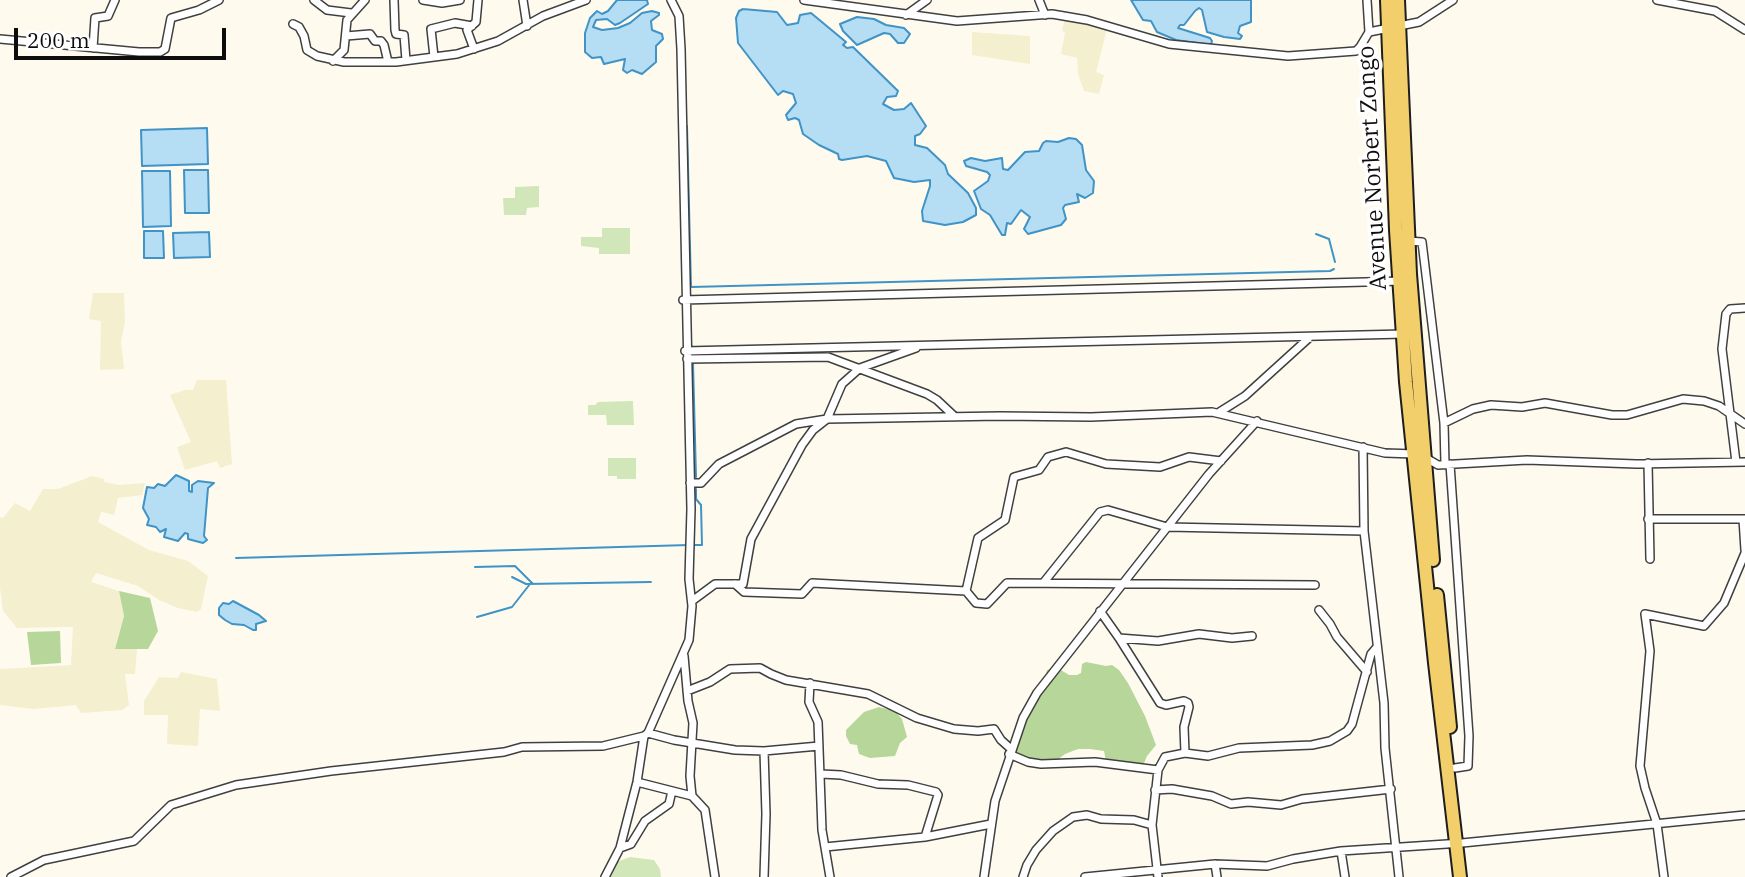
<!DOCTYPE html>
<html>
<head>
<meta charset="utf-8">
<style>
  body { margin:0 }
  #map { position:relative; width:1745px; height:877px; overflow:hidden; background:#fefbee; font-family:"IBM Plex Serif",serif }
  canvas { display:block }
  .scale { position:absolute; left:14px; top:28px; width:212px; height:32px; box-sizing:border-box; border:4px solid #0d0d0d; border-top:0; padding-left:9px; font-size:21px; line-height:24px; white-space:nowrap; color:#0d0d0d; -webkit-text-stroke:5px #fff; paint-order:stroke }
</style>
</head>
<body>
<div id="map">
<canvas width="1745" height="877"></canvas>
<div class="scale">200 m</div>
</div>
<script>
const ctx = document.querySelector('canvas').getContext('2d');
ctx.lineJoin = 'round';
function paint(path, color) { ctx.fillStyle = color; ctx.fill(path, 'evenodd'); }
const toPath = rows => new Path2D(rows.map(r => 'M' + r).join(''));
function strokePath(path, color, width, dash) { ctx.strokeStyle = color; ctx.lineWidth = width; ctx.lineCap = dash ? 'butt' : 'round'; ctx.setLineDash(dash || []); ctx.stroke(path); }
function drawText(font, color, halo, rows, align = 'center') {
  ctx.font = font + ' "IBM Plex Serif",serif'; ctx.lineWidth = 7; ctx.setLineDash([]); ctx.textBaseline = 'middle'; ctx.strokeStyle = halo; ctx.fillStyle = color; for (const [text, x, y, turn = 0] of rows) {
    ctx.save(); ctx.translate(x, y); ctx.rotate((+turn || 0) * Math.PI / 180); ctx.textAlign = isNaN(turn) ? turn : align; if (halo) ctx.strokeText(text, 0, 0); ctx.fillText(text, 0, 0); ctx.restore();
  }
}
paint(toPath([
  [1065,19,1107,29,1096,72,1104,75,1099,94,1084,91,1078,74,1077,58,1061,54,1065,33,1062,30],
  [972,32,1030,36,1030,64,972,55],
  [93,293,124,293,125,322,121,342,124,369,100,370,101,321,89,319],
  [197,380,226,380,232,464,220,468,217,461,185,470,177,447,191,442,170,395,185,390,193,390],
  [92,476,104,479,104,482,119,485,145,483,142,495,118,498,114,515,101,512,98,522,149,550,188,561,208,576,201,609,197,612,178,608,159,600,138,586,96,573,91,582,119,591,124,616,115,648,137,649,135,674,125,674,129,705,122,710,81,713,76,705,33,709,0,705,0,669,71,665,73,627,17,628,3,611,0,588,0,517,3,518,15,503,30,511,43,489,58,489],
  [181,672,217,679,220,711,200,709,198,746,167,744,168,715,144,715,144,701,159,677,178,678]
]), '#f3efcf');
paint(toPath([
  [539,186,539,207,527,208,526,215,504,215,503,198,515,198,515,187],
  [602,228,630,228,630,254,599,254,599,248,581,246,581,237,602,237],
  [633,401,634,425,607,425,606,415,588,415,588,405,595,405,598,402],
  [608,458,636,458,636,479,617,479,617,476,608,476],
  [630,857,654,860,660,869,661,877,607,877,614,863]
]), '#d2e7b9');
paint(toPath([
  [119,591,150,598,158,631,148,649,115,649,124,616],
  [60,631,61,663,31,665,27,632],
  [1086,662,1106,666,1112,665,1119,670,1128,683,1145,716,1156,745,1147,756,1142,768,1106,761,1104,751,1090,749,1078,749,1065,754,1056,761,1026,759,1014,754,1030,701,1041,694,1047,670,1056,667,1069,675,1077,675,1081,673,1082,664],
  [879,707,895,711,902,719,907,737,900,743,895,756,870,758,859,754,857,745,850,744,846,736,846,730,864,712]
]), '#b6d799');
const water = toPath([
  [617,0,647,0,648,4,620,23,615,25,607,19,596,20,593,27,602,30,618,28,630,23,642,13,652,11,659,13,659,15,651,21,652,30,662,34,663,39,656,46,656,62,642,74,632,70,627,73,623,70,625,59,604,64,601,57,592,58,585,52,585,33,590,18,597,11,602,14,608,11,617,0],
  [1131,0,1251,0,1251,22,1240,26,1238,33,1242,36,1240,39,1224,37,1207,32,1202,10,1199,8,1195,11,1184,25,1180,25,1178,28,1210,38,1212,41,1211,45,1176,40,1157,32,1151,21,1143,20,1131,0],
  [743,9,777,12,787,25,798,23,800,15,811,13,846,42,843,45,847,48,853,47,898,91,896,96,887,97,883,104,894,110,904,109,911,103,926,126,920,134,915,136,915,145,927,148,945,165,948,174,968,193,976,208,976,215,963,222,945,225,923,221,922,211,930,186,930,180,914,182,894,178,886,161,867,156,842,160,839,159,838,154,819,145,803,134,799,120,795,118,788,120,786,115,796,103,793,94,783,91,778,95,738,43,736,18,739,11,743,9],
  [857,17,874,19,886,25,904,28,910,34,904,43,898,43,890,34,884,33,857,45,843,31,840,24,857,17],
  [207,128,208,164,142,166,141,130,207,128],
  [1069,138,1076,139,1082,145,1086,170,1094,181,1093,193,1085,198,1077,194,1079,202,1065,205,1063,208,1066,219,1061,225,1028,234,1024,229,1030,217,1021,210,1011,224,1007,223,1005,235,1002,235,990,215,981,209,974,191,988,181,990,175,987,172,966,166,964,161,971,158,985,161,1002,158,1003,169,1008,170,1025,152,1039,151,1043,143,1046,141,1058,142,1069,138],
  [184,170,208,170,209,213,185,213,184,170],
  [142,171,170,171,171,226,143,227,142,171],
  [144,231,163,231,164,258,144,258,144,231],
  [209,232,210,257,174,258,173,233,209,232],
  [176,475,189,481,189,491,192,492,192,485,198,481,214,483,208,488,204,536,207,540,203,543,188,539,188,534,185,533,178,541,164,537,166,529,160,532,156,527,147,525,149,519,143,508,147,487,154,488,158,484,165,486,176,475],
  [233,601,259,615,266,621,256,624,256,630,253,630,244,625,232,624,225,620,219,615,219,608,223,603,229,604,233,601]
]);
paint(water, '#b5ddf3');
strokePath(water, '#3f93c7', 2);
strokePath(toPath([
  [687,126,691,287,1330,271,1334,269],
  [1316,234,1329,239,1335,262],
  [693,363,696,477],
  [694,545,702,545,701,505,696,499,696,489],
  [236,558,689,545],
  [475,567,515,566,533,584],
  [512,577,526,584,651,582],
  [477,617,512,607,530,584]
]), '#3f93c7', 2);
const street = toPath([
  [314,0,327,10,351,13],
  [394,0,395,30,396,34,404,35,406,60],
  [423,0,442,3,460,0],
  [523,0,527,26],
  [804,0,957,21,1052,14,1087,20,1169,44,1288,56,1356,51,1360,47,1369,32,1367,0],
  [1039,0,1045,15],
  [1657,0,1715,11,1745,30],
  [906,15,927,0],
  [293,24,299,27,304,36,307,50,317,56,344,62,396,62,457,54,498,41,543,16,586,0],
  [1369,32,1419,22,1453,0],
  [346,36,370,34,375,41,381,41,384,45,388,62],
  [0,39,139,52,160,52,165,49,171,18,199,10,219,0],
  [93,48,95,18,108,16,115,0],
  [474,49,467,30,476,22,478,0],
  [434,57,431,29,455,23,472,26],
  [333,61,344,50,347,20,365,0],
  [1408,241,1422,242,1444,423,1445,464],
  [683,300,1403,281],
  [685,351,1404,334],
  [687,359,828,357,927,394,937,400,954,416],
  [1218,413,1245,396,1310,337],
  [1444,423,1473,409,1491,405,1522,407,1545,403,1612,415,1627,415,1683,399,1704,401,1719,406,1745,424],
  [1363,447,1364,531,1384,703,1385,748,1399,877],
  [1426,458,1438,465,1527,460,1636,464,1745,462],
  [1736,462,1722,349,1726,314,1730,309,1745,308],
  [1648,463,1650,559],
  [1450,464,1469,736,1468,766,1455,768],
  [690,483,701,483,719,464,796,424,827,419,1000,416,1091,417,1212,412,1385,453,1415,454],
  [1648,519,1745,519],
  [1743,519,1745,550],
  [1044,582,1100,512,1108,510,1167,527,1364,531],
  [735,584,744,592,802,594,812,583,966,591,978,538,1005,520,1014,477,1039,470,1048,457,1066,452,1106,464,1160,467,1189,457,1221,461],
  [966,591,976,603,987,604,1007,583,1315,585],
  [692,601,715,584,743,584,751,539,802,445,813,430,827,419,842,384,860,368,916,348],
  [1319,610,1330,624,1337,637,1367,672],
  [1100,611,1119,638,1158,641,1199,634,1232,638,1252,636],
  [1119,638,1160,703,1166,705,1184,701,1188,703,1189,707,1184,727,1185,753,1165,757,1158,770,1152,825,1158,877],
  [684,656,688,701,693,723,690,776,692,796],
  [810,683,809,702,818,722,822,830,830,877],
  [687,691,710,682,730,669,760,668,771,674,786,680,868,694,917,718,954,729,978,731,994,729,1001,740,1011,749],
  [648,733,674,740,735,750,764,751,819,746],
  [764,751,766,814,764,877],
  [1185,753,1208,756,1239,748,1312,745,1330,741,1347,731,1352,724,1371,654,1377,647],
  [1009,754,1028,762,1041,764,1095,762,1158,770],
  [821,774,841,775,878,784,908,785,936,792,938,795,925,837],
  [637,782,692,796,705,810,715,877],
  [1155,790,1172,789,1212,796,1231,804,1248,802,1281,805,1302,799,1391,789],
  [825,847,925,837,991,824],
  [620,848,631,844,645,821,669,804,672,791],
  [1341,851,1345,877],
  [1215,864,1217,877],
  [11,877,44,860,134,841,171,805,236,785,331,771,504,752,522,747,603,746,644,736,648,733,689,640,692,606,689,579,691,509,681,49,679,16,671,0],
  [605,877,620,848,637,782,644,736],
  [984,877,995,801,1023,718,1037,693,1209,474,1257,421],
  [1023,877,1027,865,1036,850,1053,831,1073,817,1087,815,1101,819,1134,820,1152,825],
  [1085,877,1215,864,1267,866,1293,859,1341,851,1462,843,1745,815],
  [1664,877,1657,824,1645,788,1640,766,1650,651,1645,614,1704,626,1724,603,1745,553]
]);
const primary = toPath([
  [1387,0,1396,230,1406,382,1435,663,1460,877],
  [1398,0,1410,274,1433,560],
  [1437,595,1450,727]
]);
strokePath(street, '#404040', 10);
strokePath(primary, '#1e1e1e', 16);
strokePath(street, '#fff', 7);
strokePath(primary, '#f2cf6a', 12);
drawText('23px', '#0d0d0d', '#fff', [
  ["Avenue Norbert Zongo",1373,168,-93]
]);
</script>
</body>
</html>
